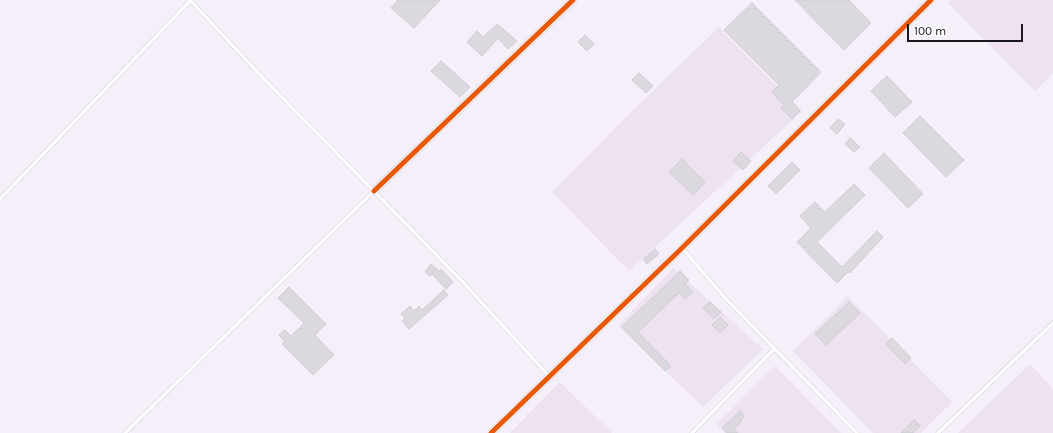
<!DOCTYPE html>
<html>
<head>
<meta charset="utf-8">
<style>
  body { margin:0 }
  #map { position:relative; width:1053px; height:433px; overflow:hidden; background:#f4eff9; font-family:Karla,sans-serif }
  canvas { display:block }
  .scale { position:absolute; left:907px; top:24px; width:116px; height:18px; box-sizing:border-box; border:2px solid #1b181e; border-top:0; padding-left:5px; font-size:12px; line-height:14px; white-space:nowrap; color:#1b181e; -webkit-text-stroke:3px #fcfcfc; paint-order:stroke }
</style>
</head>
<body>
<div id="map">
<canvas width="1053" height="433"></canvas>
<div class="scale">100 m</div>
</div>
<script>
const ctx = document.querySelector('canvas').getContext('2d');
ctx.lineJoin = 'round';
function paint(path, color) { ctx.fillStyle = color; ctx.fill(path, 'evenodd'); }
const toPath = rows => new Path2D(rows.map(r => 'M' + r).join(''));
function strokePath(path, color, width, dash) { ctx.strokeStyle = color; ctx.lineWidth = width; ctx.lineCap = dash ? 'butt' : 'round'; ctx.setLineDash(dash || []); ctx.stroke(path); }
paint(toPath([
  [951,0,1053,0,1053,73,1035,91,948,3],
  [719,27,802,111,629,271,552,192,633,110],
  [673,268,763,349,703,407,618,326],
  [848,296,952,402,921,433,873,433,793,351],
  [1030,364,1053,389,1053,433,958,433],
  [775,366,841,433,725,433,717,424],
  [560,382,612,433,510,433]
]), '#eee2f0');
const building = toPath([
  [398,0,440,0,414,28,391,8,398,0],
  [795,0,849,0,871,23,844,50,795,0],
  [752,3,821,72,792,102,800,111,792,119,781,108,784,105,772,92,779,85,724,30,752,3],
  [497,24,517,41,508,49,498,38,482,56,467,42,477,31,483,37,497,24],
  [585,35,594,44,587,51,578,42,585,35],
  [441,61,470,87,460,97,431,71,441,61],
  [639,73,653,86,646,93,632,80,639,73],
  [887,76,912,102,895,117,871,91,887,76],
  [920,116,964,160,946,177,903,133,920,116],
  [838,119,845,124,837,134,830,128,838,119],
  [850,138,860,147,854,152,845,144,850,138],
  [741,152,751,161,743,170,733,161,741,152],
  [884,153,923,194,908,208,869,168,884,153],
  [682,159,705,182,693,195,669,172,682,159],
  [792,162,800,170,776,194,768,186,792,162],
  [854,184,865,195,817,242,842,267,877,231,883,237,850,273,848,272,837,283,797,242,811,228,800,216,815,202,825,212,854,184],
  [655,249,659,254,647,264,643,259,655,249],
  [431,264,439,271,441,269,453,282,446,289,432,274,430,276,425,272,431,264],
  [680,271,689,280,685,284,693,292,685,299,679,293,638,332,671,366,665,371,622,327,680,271],
  [289,287,326,324,315,335,334,355,313,375,282,344,285,342,279,335,285,330,291,336,304,323,278,298,289,287],
  [444,290,448,295,409,329,402,321,405,319,401,314,410,306,414,311,419,306,422,310,444,290],
  [710,302,721,312,714,319,703,308,710,302],
  [849,302,860,313,826,345,815,334,849,302],
  [720,317,728,325,720,333,712,325,720,317],
  [892,338,911,358,905,364,886,344,892,338],
  [740,411,745,416,741,420,742,421,734,429,738,433,727,433,722,428,740,411],
  [914,420,920,426,913,433,901,433,914,420]
]);
paint(building, '#dcd8e0');
strokePath(building, '#d0ccd4', 1);
const lane = toPath([
  [190,0,264,79,461,280,549,376],
  [0,199,191,0],
  [682,248,725,298,857,433],
  [125,433,374,191],
  [692,433,774,349],
  [938,433,1053,323]
]);
const street = toPath([
  [374,191,573,0],
  [491,433,682,248,931,0]
]);
strokePath(lane, '#cfccd3', 4.5);
strokePath(street, '#cfccd3', 8);
strokePath(lane, '#fdfdfe', 3.5);
strokePath(street, '#fdfdfe', 7);
strokePath(toPath([
  [374,191,573,0],
  [491,433,682,248,931,0]
]), '#e8590c', 5);
</script>
</body>
</html>
